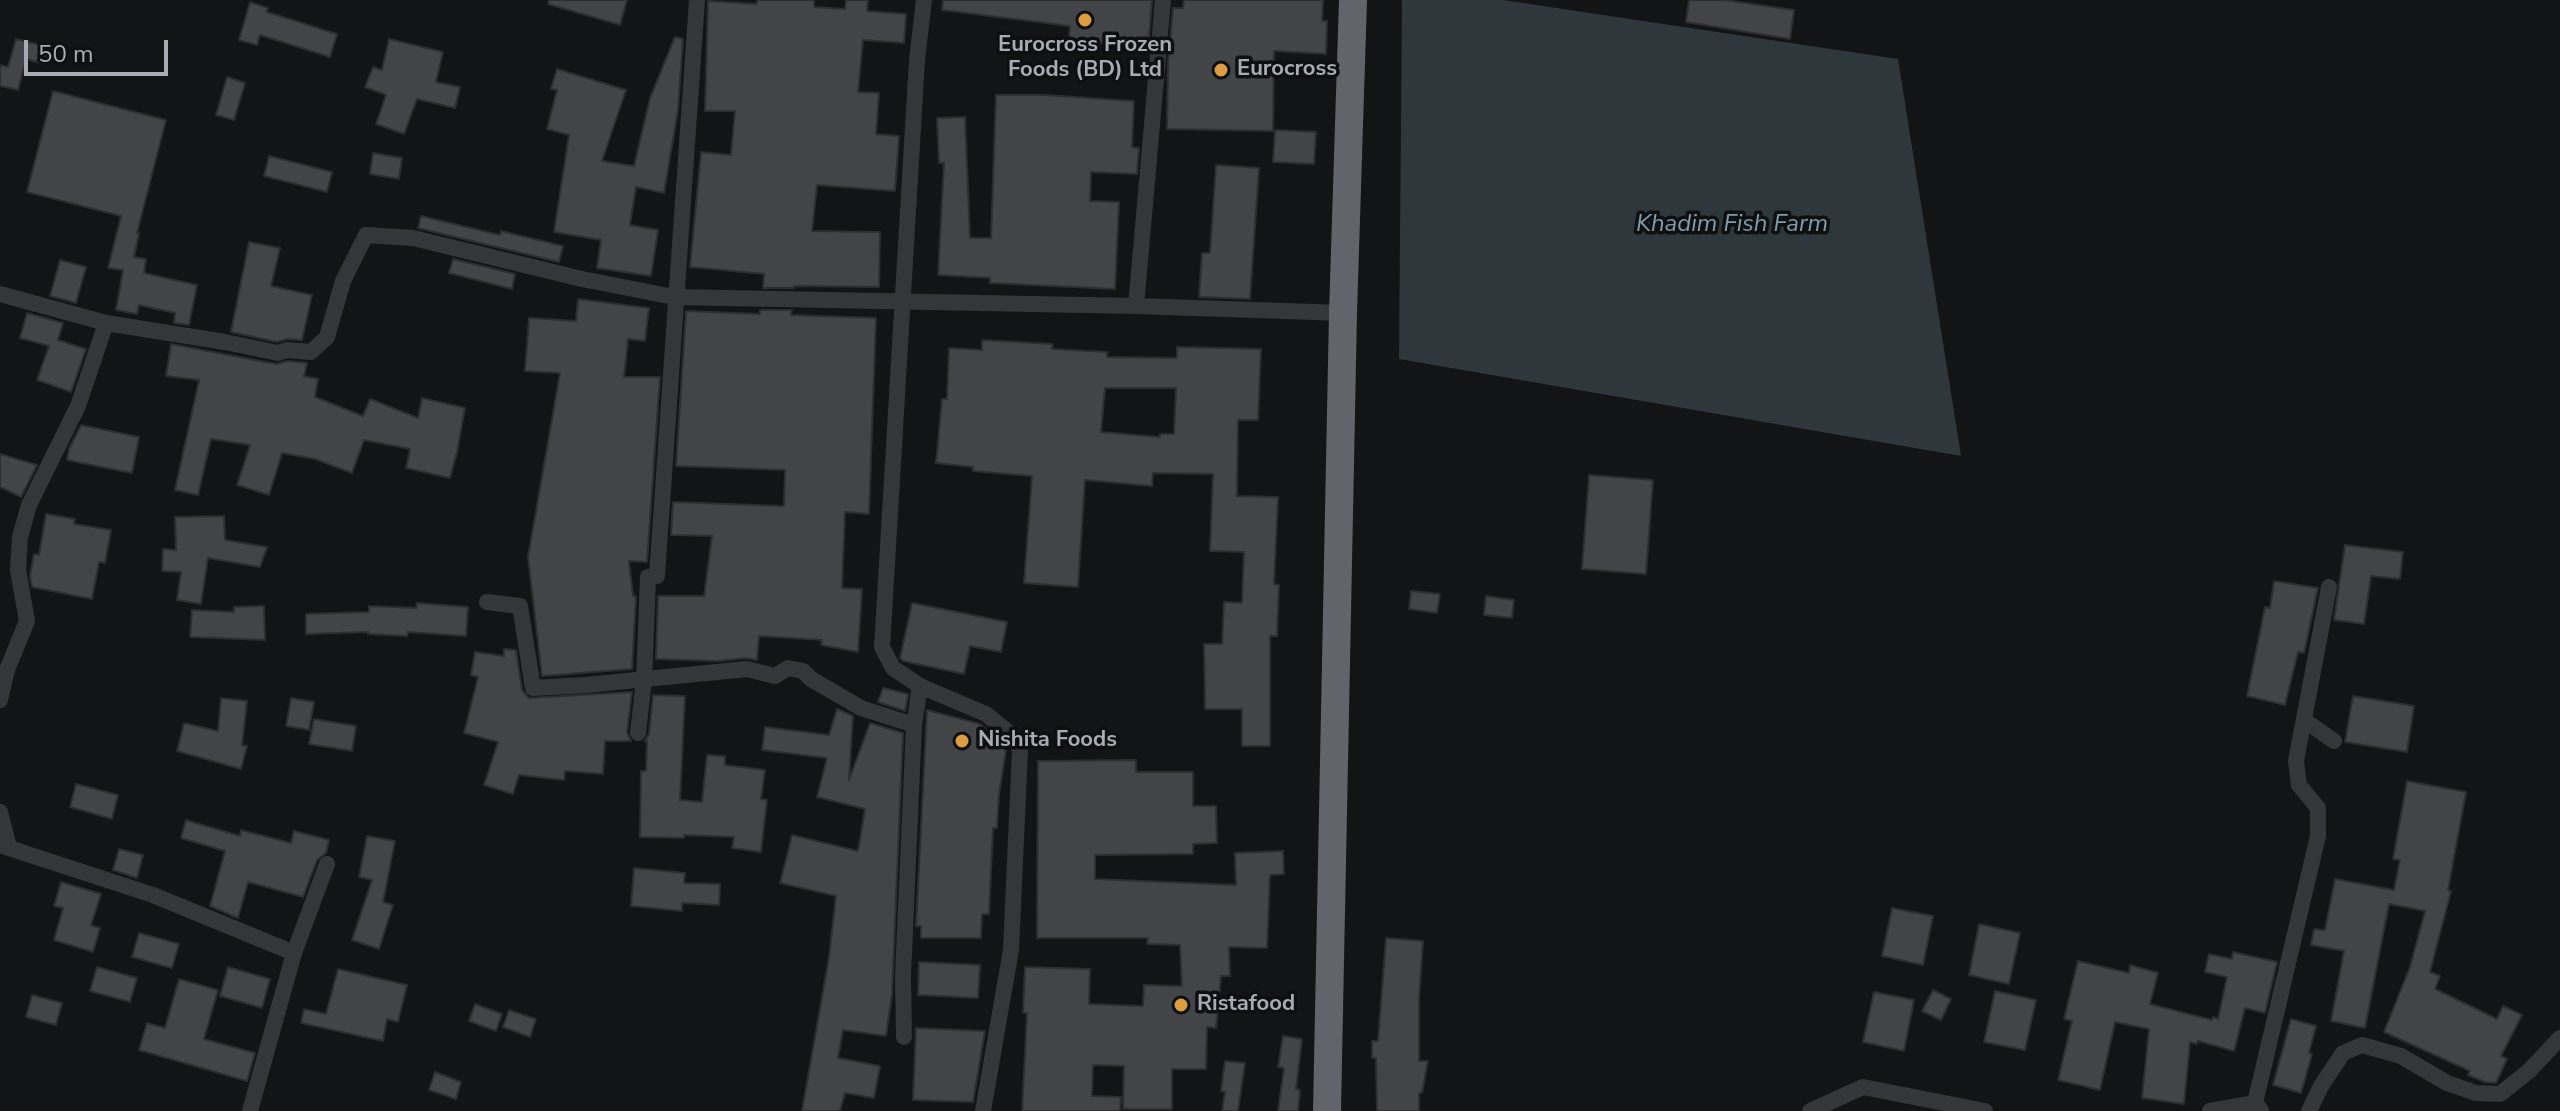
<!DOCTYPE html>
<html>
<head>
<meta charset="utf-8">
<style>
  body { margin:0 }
  #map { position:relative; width:2560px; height:1111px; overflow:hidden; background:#131415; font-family:"Nunito Sans",sans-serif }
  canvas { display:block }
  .scale { position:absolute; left:24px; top:40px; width:144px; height:36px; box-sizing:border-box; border:4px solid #a7acb4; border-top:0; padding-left:10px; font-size:24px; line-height:28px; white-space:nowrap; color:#a7acb4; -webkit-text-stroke:6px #0e0f10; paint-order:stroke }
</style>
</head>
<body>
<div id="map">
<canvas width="2560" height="1111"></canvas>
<div class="scale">50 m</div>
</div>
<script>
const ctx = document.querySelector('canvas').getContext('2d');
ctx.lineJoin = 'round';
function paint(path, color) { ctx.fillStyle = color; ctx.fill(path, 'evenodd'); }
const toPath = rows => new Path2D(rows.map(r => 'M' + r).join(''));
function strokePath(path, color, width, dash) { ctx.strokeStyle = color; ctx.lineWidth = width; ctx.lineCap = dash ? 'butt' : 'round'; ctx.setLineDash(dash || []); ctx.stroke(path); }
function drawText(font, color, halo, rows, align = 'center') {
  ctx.font = font + ' "Nunito Sans",sans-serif'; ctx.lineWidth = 7; ctx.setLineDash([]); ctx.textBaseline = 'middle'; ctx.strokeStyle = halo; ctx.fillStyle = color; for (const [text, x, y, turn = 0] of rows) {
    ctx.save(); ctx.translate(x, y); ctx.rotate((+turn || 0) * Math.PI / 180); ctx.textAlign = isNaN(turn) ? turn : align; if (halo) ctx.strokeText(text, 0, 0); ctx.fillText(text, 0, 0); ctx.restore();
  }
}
paint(toPath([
  [1402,0,1503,0,1898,59,1961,456,1399,359]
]), '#2e373c');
const building = toPath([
  [549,0,627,0,620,25,548,4,549,0],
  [757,0,814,0,814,7,845,9,846,0,868,0,867,11,906,14,904,43,863,40,858,92,879,93,876,134,899,136,895,191,817,185,812,231,880,232,879,287,794,286,794,288,763,288,764,274,690,267,701,152,731,155,735,111,705,111,708,1,757,4,757,0],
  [943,0,1152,0,1148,49,1069,39,1070,26,942,10,943,0],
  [1184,0,1323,0,1322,21,1327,21,1326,54,1274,51,1273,131,1167,129,1168,64,1173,8,1183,8,1184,0],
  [1689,0,1725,0,1794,10,1790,39,1686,22,1689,0],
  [250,2,268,8,267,12,337,34,330,57,260,35,257,45,239,40,250,2],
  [675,37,683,39,678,110,664,193,636,187,630,225,658,230,651,276,597,268,601,240,554,232,569,135,547,129,557,90,551,89,557,69,626,90,602,161,634,166,650,98,675,37],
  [16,39,49,47,44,64,26,59,18,90,0,86,0,65,8,67,16,39],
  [389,39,443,52,436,82,460,87,455,108,417,99,404,134,376,124,386,95,365,87,373,67,382,70,389,39],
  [227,77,245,83,234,120,216,115,227,77],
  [53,91,166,120,137,233,139,233,134,257,146,259,144,273,197,285,189,325,174,323,175,313,139,305,137,314,116,310,123,270,108,268,121,216,27,192,53,91],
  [996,95,1045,95,1134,101,1132,147,1139,148,1137,174,1091,172,1090,201,1119,202,1115,289,990,283,990,278,938,275,944,163,939,163,937,118,965,117,970,238,991,238,996,95],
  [1275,130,1316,132,1314,164,1273,162,1275,130],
  [373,153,402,158,399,179,370,174,373,153],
  [269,156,332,172,327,192,264,176,269,156],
  [1216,165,1259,168,1250,299,1199,297,1202,253,1210,253,1216,165],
  [421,216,500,235,501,231,563,246,559,262,418,228,421,216],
  [249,242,280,248,271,286,312,295,302,340,287,339,277,342,231,332,249,242],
  [453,259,515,274,512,289,449,273,453,259],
  [60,260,86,267,76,303,50,296,60,260],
  [578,299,649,308,645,341,628,339,624,377,660,377,647,562,629,561,633,596,636,596,632,669,542,676,528,557,560,373,525,371,529,318,576,321,578,299],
  [760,310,792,310,791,315,876,318,869,514,845,512,842,588,862,589,858,652,821,645,822,640,759,636,757,660,746,658,718,661,656,659,658,596,704,596,712,536,671,535,673,502,784,506,785,470,676,466,686,311,760,314,760,310],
  [27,313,63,323,58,340,86,349,71,392,37,380,49,346,20,338,27,313],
  [982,340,1053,344,1052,349,1107,352,1107,357,1177,358,1177,347,1261,349,1258,420,1238,420,1237,496,1278,497,1274,584,1279,585,1277,636,1270,636,1270,746,1242,746,1242,709,1205,709,1204,644,1222,644,1224,602,1242,603,1244,552,1210,551,1213,474,1153,473,1152,486,1085,480,1078,587,1024,583,1032,476,973,471,973,467,936,463,942,399,947,399,949,348,982,350,982,340],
  [1105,388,1176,388,1174,434,1160,434,1160,437,1101,432,1105,388],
  [171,344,276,364,288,361,307,363,304,376,318,379,315,397,363,416,370,399,418,418,422,398,465,408,457,452,450,478,406,468,410,449,364,440,352,473,315,459,282,453,269,495,237,485,250,445,211,439,198,495,175,490,199,380,166,376,171,344],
  [81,425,139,437,132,473,67,460,69,449,81,425],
  [0,454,37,465,21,497,0,487,0,454],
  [1589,475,1653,480,1646,574,1582,569,1589,475],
  [46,514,75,519,74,524,111,530,105,563,99,562,92,599,32,587,30,576,34,554,39,555,46,514],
  [224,516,225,540,267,547,260,567,208,558,201,604,177,600,181,572,162,571,163,549,176,550,175,517,224,516],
  [2345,545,2403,552,2400,579,2371,576,2364,624,2334,620,2345,545],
  [2274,581,2318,588,2304,653,2298,652,2285,705,2247,696,2265,607,2270,608,2274,581],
  [1411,591,1440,594,1437,613,1409,609,1411,591],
  [1486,596,1514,600,1512,618,1484,615,1486,596],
  [417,603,468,607,466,636,408,632,407,636,368,634,368,632,306,634,306,614,369,612,369,606,416,608,417,603],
  [912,603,1007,622,1001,652,970,646,964,674,903,661,900,658,912,603],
  [264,606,265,640,190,637,192,610,234,612,234,607,264,606],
  [504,649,516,650,522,690,529,698,632,692,627,732,631,741,605,741,603,774,565,771,564,780,519,775,513,794,484,785,498,742,464,733,478,677,471,675,475,652,504,656,504,649],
  [883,688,908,694,905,711,878,702,883,688],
  [653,695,685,696,680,800,702,802,707,755,725,756,725,765,765,770,761,799,767,800,761,852,732,848,734,837,684,835,684,838,640,837,641,771,646,771,647,741,645,741,649,734,653,695],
  [2353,696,2414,706,2407,752,2345,742,2353,696],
  [221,698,247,701,242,745,247,746,241,769,177,751,184,723,218,731,221,698],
  [291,698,314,702,309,730,286,726,291,698],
  [837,709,853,716,849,780,870,723,903,733,892,994,886,1036,843,1030,838,1058,880,1066,874,1098,845,1093,840,1111,802,1111,829,957,836,896,780,883,792,835,858,851,865,809,817,797,827,758,762,750,765,727,829,735,837,709],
  [927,710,980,724,999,739,1006,751,999,794,997,828,993,828,989,914,982,914,981,938,921,938,921,926,916,926,927,710],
  [314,719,356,726,352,751,309,744,314,719],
  [1136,760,1136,772,1193,772,1193,806,1216,806,1217,843,1193,844,1193,854,1095,855,1095,879,1236,885,1235,853,1283,851,1284,874,1270,875,1267,948,1229,947,1230,976,1221,976,1216,1028,1207,1027,1206,1069,1172,1069,1172,1109,1123,1109,1124,1066,1093,1065,1092,1096,1121,1097,1120,1111,1022,1111,1027,1013,1023,1013,1025,967,1090,969,1089,1004,1143,1006,1144,985,1182,986,1180,945,1147,944,1148,938,1037,938,1038,761,1136,760],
  [2407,781,2466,792,2448,890,2451,891,2430,972,2440,976,2435,989,2497,1019,2503,1006,2522,1015,2501,1056,2507,1059,2496,1083,2485,1082,2468,1075,2470,1071,2384,1032,2410,967,2425,911,2389,904,2365,1028,2331,1021,2344,951,2311,945,2314,929,2325,930,2335,879,2394,890,2400,860,2393,859,2407,781],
  [76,784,118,795,112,819,70,807,76,784],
  [186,820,240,836,241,830,291,843,294,831,329,840,326,853,317,860,303,897,248,882,238,918,210,906,225,851,181,838,186,820],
  [367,836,395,841,383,902,393,905,379,949,352,940,372,880,359,877,367,836],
  [119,849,143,855,137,878,113,870,119,849],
  [634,868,685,873,684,883,720,884,719,905,682,903,682,911,631,906,634,868],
  [61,882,101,894,91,925,100,928,93,952,54,940,63,908,54,906,61,882],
  [1892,908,1933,916,1923,965,1882,956,1892,908],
  [1979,924,2020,933,2009,984,1969,975,1979,924],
  [139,933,179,944,172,968,132,957,139,933],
  [1386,938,1423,941,1419,999,1419,1061,1428,1061,1422,1093,1419,1093,1419,1111,1377,1111,1376,1058,1372,1058,1372,1041,1378,1041,1386,938],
  [2233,952,2277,962,2265,1013,2245,1008,2234,1051,2198,1041,2197,1044,2190,1042,2184,1104,2142,1098,2149,1029,2115,1022,2100,1090,2058,1080,2072,1021,2064,1019,2078,961,2129,973,2130,965,2158,973,2150,1004,2212,1020,2213,1017,2218,1019,2227,977,2205,972,2209,954,2232,959,2233,952],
  [919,962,980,965,978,998,918,995,919,962],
  [97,967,137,978,130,1002,90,991,97,967],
  [228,967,270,979,262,1008,220,996,228,967],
  [338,969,407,985,398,1022,387,1019,383,1041,301,1023,304,1009,326,1014,338,969],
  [179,979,218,990,204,1039,255,1053,247,1081,139,1050,147,1023,165,1028,179,979],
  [1933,990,1951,999,1941,1020,1922,1011,1933,990],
  [1995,991,2036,1000,2025,1050,1984,1042,1995,991],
  [1874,992,1914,1000,1904,1051,1863,1042,1874,992],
  [32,995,62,1003,56,1025,26,1017,32,995],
  [475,1004,502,1014,496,1031,469,1021,475,1004],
  [509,1010,536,1019,530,1037,503,1027,509,1010],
  [2291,1019,2316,1026,2309,1053,2312,1054,2301,1093,2273,1085,2291,1019],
  [916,1028,985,1031,973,1102,913,1100,916,1028],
  [1283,1036,1302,1039,1296,1089,1300,1090,1298,1111,1278,1111,1284,1068,1278,1067,1283,1036],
  [1225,1061,1245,1063,1238,1111,1222,1111,1225,1092,1221,1091,1225,1061],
  [435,1072,461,1082,456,1099,429,1090,435,1072]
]);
paint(building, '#434448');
strokePath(building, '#2e2e31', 2);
strokePath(toPath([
  [924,0,917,60,882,647,893,668,920,686,986,714,1014,737,1020,750,1011,950,983,1111],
  [0,294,106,323,225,342,278,353,287,350,311,352,327,337,343,281,366,235,413,238,582,279,674,297,1136,306,1343,313],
  [1136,306,1163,0],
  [487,602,520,606,533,688,586,685,747,669,775,676,788,668,803,671,811,679,861,708,914,725],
  [0,700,7,670,27,621,18,570,20,537,29,505,78,406,106,323],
  [2304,720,2334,741],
  [638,733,644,680,648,577,657,576,697,0],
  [0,812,9,847],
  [0,845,153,895,294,953],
  [904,1037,903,976,914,725,920,686],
  [2255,1103,2318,836,2318,808,2299,785,2296,761,2329,587],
  [250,1111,294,953,327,864],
  [1810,1111,1863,1087,1985,1111],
  [2210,1111,2255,1103,2261,1110],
  [2309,1111,2321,1086,2343,1053,2362,1045,2401,1056,2447,1083,2476,1093,2500,1094,2529,1071,2560,1038]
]), '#353639', 16);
strokePath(toPath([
  [1327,1111,1343,313,1353,0]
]), '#61646a', 28);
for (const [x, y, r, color] of [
  [1085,20,8,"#dc9c44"],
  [1221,70,8,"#dc9c44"],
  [962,741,8,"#dc9c44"],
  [1181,1005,8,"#dc9c44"]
]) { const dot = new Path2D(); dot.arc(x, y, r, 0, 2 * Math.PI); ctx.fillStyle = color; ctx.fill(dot); strokePath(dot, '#0e0f10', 3); }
drawText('bold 22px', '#a7acb4', '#0e0f10', [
  ["Eurocross Frozen",1085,46,"center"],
  ["Foods (BD) Ltd",1085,71,"center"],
  ["Eurocross",1237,70],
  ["Nishita Foods",978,741],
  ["Ristafood",1197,1005]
], 'left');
drawText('italic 24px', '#819bab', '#0e0f10', [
  ["Khadim Fish Farm",1732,225]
]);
</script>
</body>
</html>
